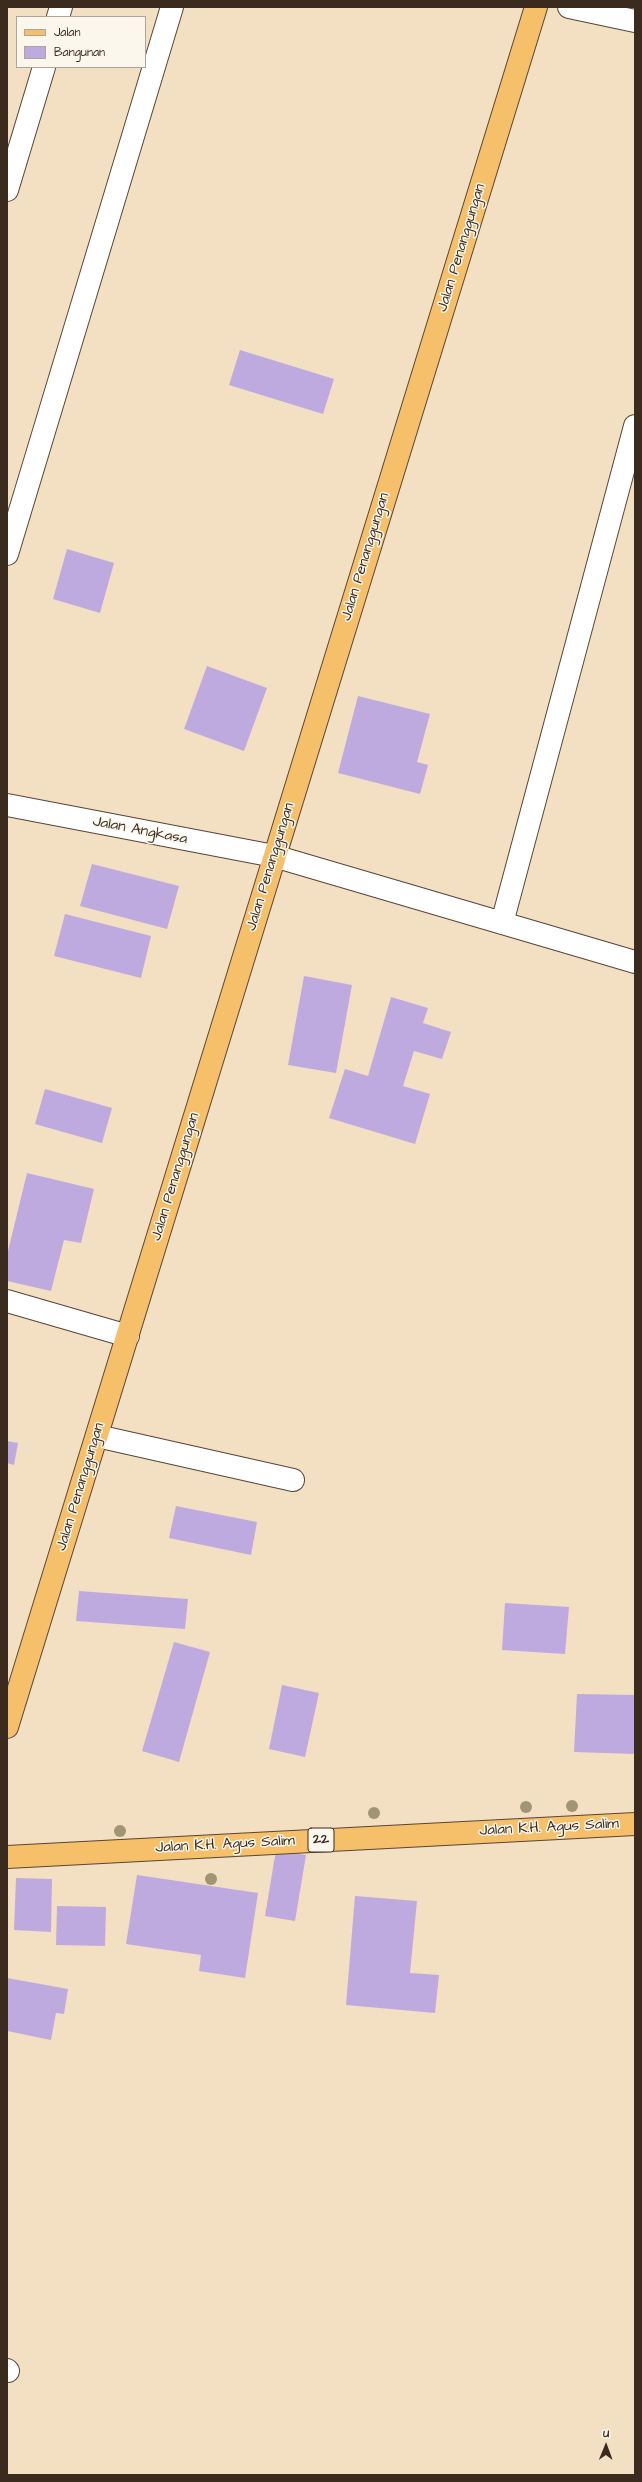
<!DOCTYPE html>
<html>
<head>
<meta charset="utf-8">
<style>
  body { margin:0 }
  #map { position:relative; width:642px; height:2482px; overflow:hidden; background:#f3dfc2; font-family:"Architects Daughter",sans-serif }
  canvas { display:block }
  .frame { position:absolute; inset:0; border:8px solid #3b2a1e; pointer-events:none }
  .legend { position:absolute; left:16px; top:16px; width:130px; height:52px; box-sizing:border-box; background:#fbf7ec; border:1px solid #aea59a; margin:0; padding:5px 7px; list-style:none; font-size:12px; color:#3b2a1e }
  .legend li { display:flex; align-items:center; gap:8px; height:20px }
  .legend b { width:20px; border:1px solid #aea59a }
  .north { position:absolute; left:586px; top:2426px; width:40px; height:40px; -webkit-text-stroke:3px #fbf7ec; paint-order:stroke; rotate:1deg; font-size:11px; font-weight:700; line-height:16px; text-align:center; color:#3b2a1e }
  .north::after { content:''; display:block; margin:auto; width:14px; height:18px; background:#3b2a1e; clip-path:polygon(50% 0,100% 100%,50% 72%,0 100%) }
</style>
</head>
<body>
<div id="map">
<canvas width="642" height="2482"></canvas>
<div class="frame"></div>
<ul class="legend">
<li><b style="height:5px;background:#f6c06b"></b>Jalan</li>
<li><b style="height:11px;background:#bfaae0"></b>Bangunan</li>
</ul>
<div class="north">U</div>
</div>
<script>
const ctx = document.querySelector('canvas').getContext('2d');
ctx.lineJoin = 'round';
function paint(path, color) { ctx.fillStyle = color; ctx.fill(path, 'evenodd'); }
const toPath = rows => new Path2D(rows.map(r => 'M' + r).join(''));
function strokePath(path, color, width, dash) { ctx.strokeStyle = color; ctx.lineWidth = width; ctx.lineCap = dash ? 'butt' : 'round'; ctx.setLineDash(dash || []); ctx.stroke(path); }
function drawText(font, color, halo, rows, align = 'center') {
  ctx.font = font + ' "Architects Daughter",sans-serif'; ctx.lineWidth = 3; ctx.setLineDash([]); ctx.textBaseline = 'middle'; ctx.strokeStyle = halo; ctx.fillStyle = color; for (const [text, x, y, turn = 0] of rows) {
    ctx.save(); ctx.translate(x, y); ctx.rotate((+turn || 0) * Math.PI / 180); ctx.textAlign = isNaN(turn) ? turn : align; if (halo) ctx.strokeText(text, 0, 0); ctx.fillText(text, 0, 0); ctx.restore();
  }
}
paint(toPath([
  [240,350,334,379,323,414,229,385],
  [67,549,114,563,100,613,53,599],
  [207,666,267,688,244,751,184,729],
  [358,696,430,714,417,762,428,765,420,794,338,773],
  [92,864,179,886,167,929,80,906],
  [65,914,151,936,141,978,54,956],
  [304,976,352,985,336,1073,288,1065],
  [391,997,428,1008,423,1023,451,1032,442,1059,414,1051,403,1086,430,1094,415,1144,329,1118,345,1069,368,1076],
  [45,1089,112,1108,102,1143,35,1124],
  [27,1173,94,1189,81,1243,64,1240,51,1291,7,1281,7,1255],
  [7,1441,18,1443,14,1465,7,1463],
  [176,1506,257,1522,251,1555,169,1538],
  [79,1591,188,1599,185,1629,76,1621],
  [505,1603,569,1607,565,1654,502,1650],
  [174,1642,210,1652,179,1762,142,1751],
  [282,1685,319,1693,305,1757,269,1749],
  [577,1694,635,1695,635,1754,574,1752],
  [276,1850,306,1855,295,1921,265,1916],
  [137,1875,258,1893,245,1978,199,1971,201,1955,126,1944],
  [16,1878,52,1879,51,1932,14,1930],
  [355,1896,417,1901,410,1973,439,1975,435,2013,346,2005],
  [57,1906,106,1907,105,1946,56,1945],
  [7,1978,68,1989,64,2014,56,2013,51,2040,7,2031]
]), '#bfaae0');
const minor = toPath([
  [569,7,635,21],
  [58,17,61,7],
  [7,190,44,67],
  [7,554,172,7],
  [7,805,274,856,635,962],
  [502,923,635,426],
  [7,1301,128,1336],
  [97,1436,293,1480],
  [7,2370,8,2371]
]);
const major = toPath([
  [7,1727,536,7]
]);
const highway = toPath([
  [7,1857,635,1824]
]);
strokePath(minor, '#574537', 24);
strokePath(major, '#574537', 24);
strokePath(highway, '#574537', 24);
strokePath(minor, '#fff', 22);
strokePath(major, '#f6c06b', 22);
strokePath(highway, '#f6c06b', 22);
ctx.fillStyle = '#a29573';
for (const [x, y] of [
  [572,1806],
  [526,1807],
  [374,1813],
  [120,1831],
  [211,1879]
]) { ctx.beginPath(); ctx.arc(x, y, 6, 0, 2 * Math.PI); ctx.fill(); }
for (const [x, y, w] of [
  [321,1840,26]
]) { const box = new Path2D(); box.roundRect(x - w / 2, y - 12, w, 24, 3); ctx.fillStyle = '#fbf7ec'; ctx.fill(box); strokePath(box, '#3b2a1e', 1); }
drawText('bold 14px', '#3b2a1e', null, [
  ["22",321,1840]
]);
drawText('15px', '#3b2a1e', '#fbf7ec', [
  ["Jalan Penanggungan",462,248,-73],
  ["Jalan Penanggungan",366,557,-73],
  ["Jalan Angkasa",140,831,11],
  ["Jalan Penanggungan",271,867,-73],
  ["Jalan Penanggungan",176,1177,-73],
  ["Jalan Penanggungan",81,1487,-73],
  ["Jalan K.H. Agus Salim",549,1828,-3],
  ["Jalan K.H. Agus Salim",225,1845,-3]
]);
</script>
</body>
</html>
